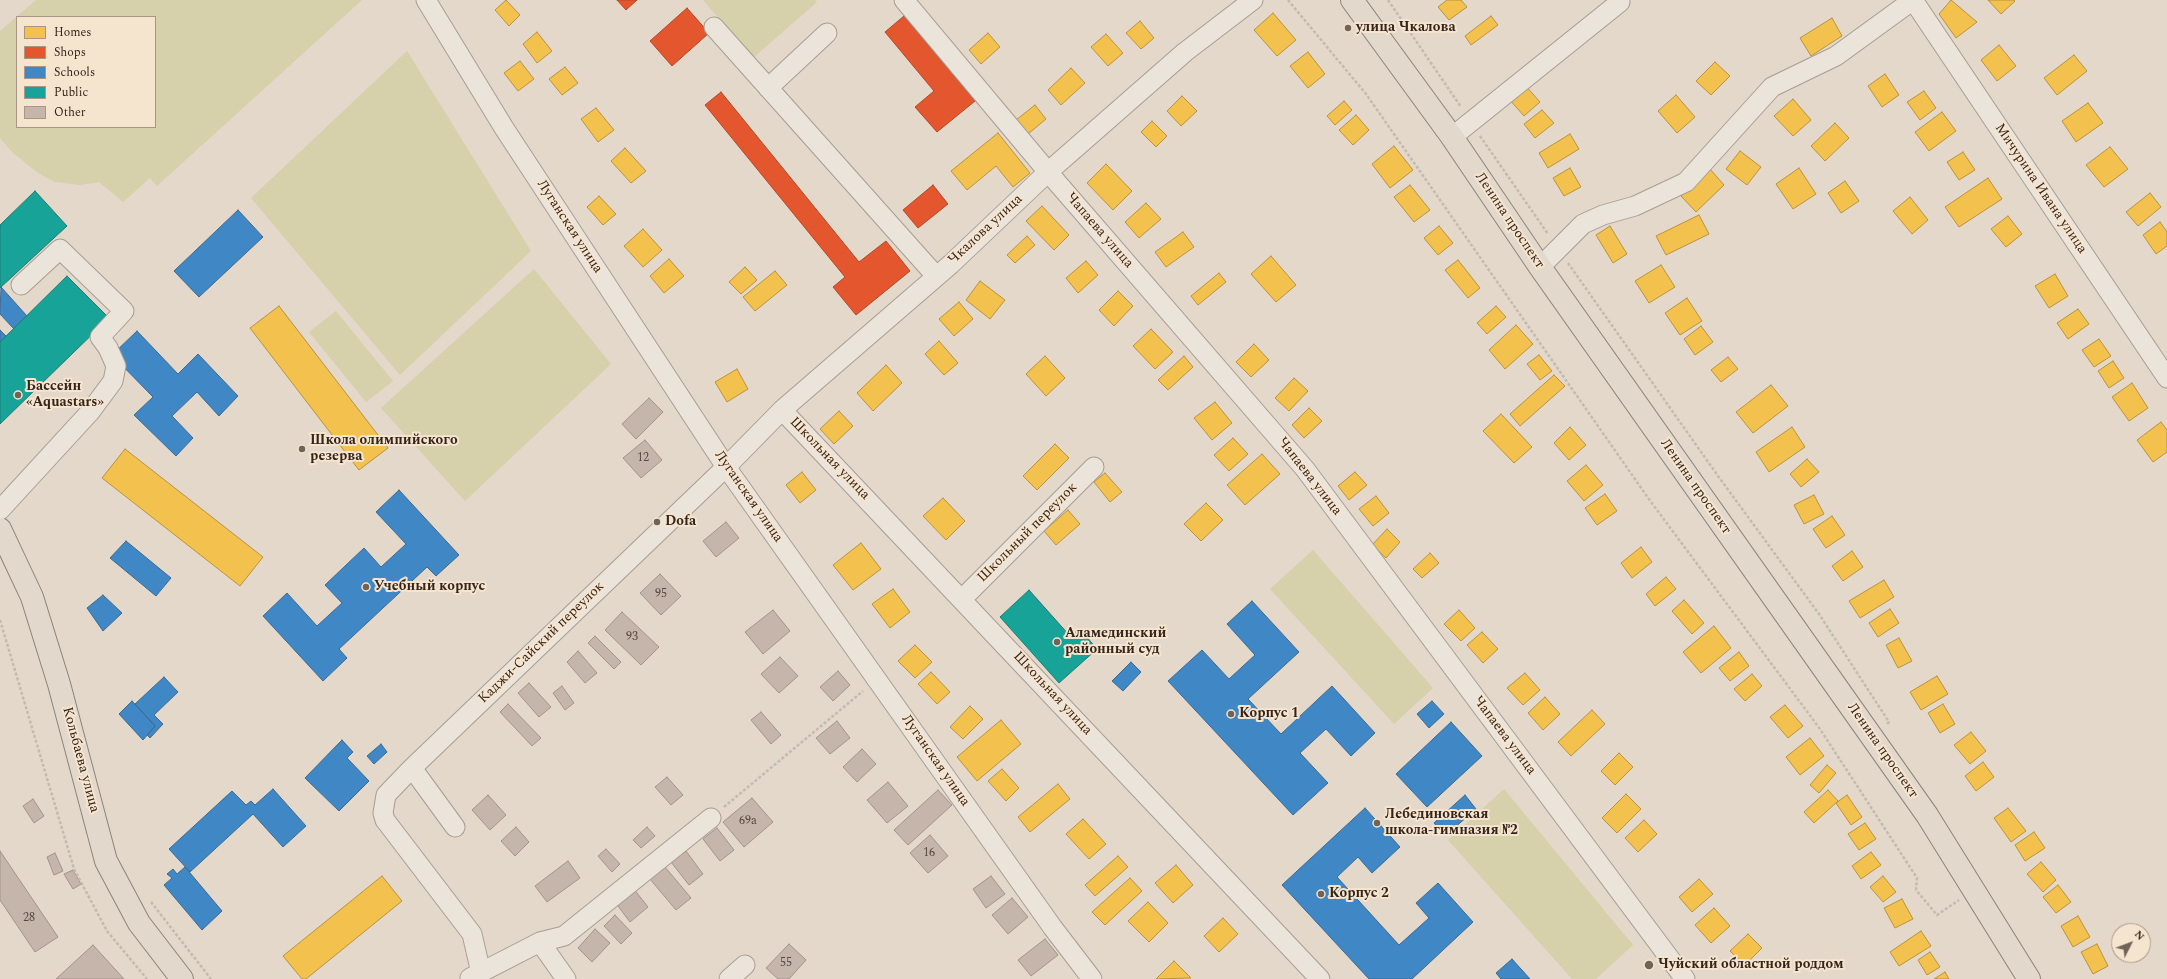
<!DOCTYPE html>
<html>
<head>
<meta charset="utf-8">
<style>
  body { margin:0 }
  #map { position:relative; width:2167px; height:979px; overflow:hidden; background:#e3d8c9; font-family:Spectral,serif }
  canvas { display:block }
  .legend { position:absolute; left:16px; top:16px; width:140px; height:112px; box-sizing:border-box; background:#f5e4ce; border:1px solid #a89787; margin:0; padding:5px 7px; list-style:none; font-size:12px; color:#35241c }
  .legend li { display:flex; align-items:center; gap:8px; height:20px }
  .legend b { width:20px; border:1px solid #a89787 }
  .north { position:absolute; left:2111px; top:923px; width:40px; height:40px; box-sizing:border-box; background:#f5e4ce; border:1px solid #a89787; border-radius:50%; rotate:48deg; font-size:11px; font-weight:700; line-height:16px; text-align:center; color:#35241c }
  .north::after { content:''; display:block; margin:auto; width:14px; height:18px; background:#726359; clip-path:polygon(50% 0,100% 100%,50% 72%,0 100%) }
</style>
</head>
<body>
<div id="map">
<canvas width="2167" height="979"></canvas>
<ul class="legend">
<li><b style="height:11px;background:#f2c14e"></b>Homes</li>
<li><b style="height:11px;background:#e4572e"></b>Shops</li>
<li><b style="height:11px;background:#3f88c5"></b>Schools</li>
<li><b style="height:11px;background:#17a398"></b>Public</li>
<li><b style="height:11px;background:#c6b5aa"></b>Other</li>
</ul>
<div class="north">N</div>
</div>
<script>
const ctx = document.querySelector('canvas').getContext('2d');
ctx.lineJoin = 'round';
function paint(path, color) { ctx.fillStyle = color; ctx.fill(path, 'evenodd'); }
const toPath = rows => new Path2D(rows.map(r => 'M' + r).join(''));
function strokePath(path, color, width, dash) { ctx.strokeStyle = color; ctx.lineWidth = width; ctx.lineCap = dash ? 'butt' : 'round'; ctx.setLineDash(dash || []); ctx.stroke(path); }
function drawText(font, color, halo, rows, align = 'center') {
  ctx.font = font + ' Spectral,serif'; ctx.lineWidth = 4; ctx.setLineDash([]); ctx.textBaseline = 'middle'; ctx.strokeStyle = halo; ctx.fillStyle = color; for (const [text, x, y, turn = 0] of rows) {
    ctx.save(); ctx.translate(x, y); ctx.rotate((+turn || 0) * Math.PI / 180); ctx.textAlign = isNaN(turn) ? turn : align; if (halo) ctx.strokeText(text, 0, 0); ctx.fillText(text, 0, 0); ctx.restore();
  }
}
paint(toPath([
  [36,0,362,0,157,186,150,178,123,202,99,182,80,185,55,182,38,173,12,152,0,138,0,31],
  [17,17,155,17,155,127,17,127],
  [703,0,815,0,817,2,753,58],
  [407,51,531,251,400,375,251,198],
  [534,269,611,364,465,501,381,408],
  [336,311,393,381,366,402,309,332],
  [1313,550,1433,688,1394,724,1270,589],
  [1504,789,1633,945,1596,979,1572,979,1448,840]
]), '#d6d0ab');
const homes = toPath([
  [506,0,520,15,509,26,495,10,506,0],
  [1447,0,1461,0,1467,7,1449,20,1438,7,1447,0],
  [1951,0,1977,22,1956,38,1939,14,1951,0],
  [1988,0,2014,0,2015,1,2001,14,1988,0],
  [1273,13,1296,40,1277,56,1254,30,1273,13],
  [1491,16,1498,25,1471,45,1465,36,1491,16],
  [1832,18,1842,36,1811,56,1800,38,1832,18],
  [1140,21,1154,38,1141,49,1126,33,1140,21],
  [537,32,552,51,537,63,523,44,537,32],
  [988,33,1000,47,981,64,969,50,988,33],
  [1106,34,1123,53,1108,66,1091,47,1106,34],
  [1999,45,2016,66,1997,81,1981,60,1999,45],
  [1308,52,1325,74,1308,88,1290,66,1308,52],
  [2074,55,2087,71,2057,95,2044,78,2074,55],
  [520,61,534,79,518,91,504,73,520,61],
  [1715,62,1730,76,1711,95,1696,81,1715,62],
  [565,67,578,83,562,95,549,79,565,67],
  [1071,68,1085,83,1061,105,1048,90,1071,68],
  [1885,74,1899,95,1882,107,1868,86,1885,74],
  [1525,85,1540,102,1524,116,1509,99,1525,85],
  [1924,91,1936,108,1920,120,1907,102,1924,91],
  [1676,95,1695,117,1677,133,1658,111,1676,95],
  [1182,96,1197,111,1181,126,1167,111,1182,96],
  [1793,99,1811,120,1793,136,1774,116,1793,99],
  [1344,101,1352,110,1335,125,1327,116,1344,101],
  [2088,103,2103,123,2076,142,2062,121,2088,103],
  [1035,105,1046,119,1028,134,1016,120,1035,105],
  [596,108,614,130,598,142,581,119,596,108],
  [1542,110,1554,123,1535,138,1524,124,1542,110],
  [1942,112,1956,131,1929,151,1915,132,1942,112],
  [1356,115,1369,130,1353,145,1339,130,1356,115],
  [1152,121,1167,136,1156,147,1141,132,1152,121],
  [1835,123,1849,138,1825,161,1811,146,1835,123],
  [998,133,1030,173,1013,187,996,166,967,190,951,171,998,133],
  [1570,134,1579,149,1548,168,1539,153,1570,134],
  [1394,146,1413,170,1390,188,1372,164,1394,146],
  [2110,147,2128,169,2104,187,2086,165,2110,147],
  [625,148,646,171,631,183,611,161,625,148],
  [1740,151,1761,167,1747,185,1726,169,1740,151],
  [1963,152,1975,170,1959,180,1947,162,1963,152],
  [1106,164,1132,191,1113,210,1087,183,1106,164],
  [1570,168,1581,187,1564,196,1553,178,1570,168],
  [1799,168,1816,194,1793,209,1776,184,1799,168],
  [1710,169,1724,185,1696,212,1681,196,1710,169],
  [1988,178,2002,199,1959,227,1945,207,1988,178],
  [1845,181,1859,201,1841,213,1828,193,1845,181],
  [1410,185,1430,210,1414,222,1394,197,1410,185],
  [2150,193,2161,207,2138,226,2126,212,2150,193],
  [599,196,616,214,603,225,587,207,599,196],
  [1910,197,1928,220,1912,234,1893,211,1910,197],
  [1146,203,1161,219,1139,238,1125,222,1146,203],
  [1042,206,1069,235,1054,250,1026,221,1042,206],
  [1699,215,1709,234,1666,255,1656,236,1699,215],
  [2008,216,2022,234,2006,247,1991,229,2008,216],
  [2160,222,2167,232,2167,246,2156,254,2143,235,2160,222],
  [1439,226,1453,243,1438,255,1424,238,1439,226],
  [1610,226,1627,254,1613,263,1596,235,1610,226],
  [643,229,662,250,643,267,624,246,643,229],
  [1183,232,1194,247,1166,267,1155,252,1183,232],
  [1027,236,1035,245,1015,263,1007,255,1027,236],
  [1271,256,1296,285,1276,302,1251,274,1271,256],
  [669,259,684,276,664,293,650,276,669,259],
  [1458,260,1480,288,1468,298,1445,270,1458,260],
  [1086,261,1098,275,1078,293,1066,278,1086,261],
  [1661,265,1675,287,1649,303,1635,281,1661,265],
  [745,267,757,280,741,294,729,282,745,267],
  [775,271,787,285,755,311,743,297,775,271],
  [1219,273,1226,282,1198,305,1191,296,1219,273],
  [2055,274,2068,296,2049,308,2035,286,2055,274],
  [980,281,1005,300,990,319,966,300,980,281],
  [1118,291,1133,306,1114,326,1099,310,1118,291],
  [1687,298,1702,321,1680,335,1665,313,1687,298],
  [959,302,973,319,954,336,939,319,959,302],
  [279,306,388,448,359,470,250,328,279,306],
  [1496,306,1506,317,1487,334,1477,323,1496,306],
  [2078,309,2089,324,2068,339,2057,323,2078,309],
  [1516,325,1533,344,1505,369,1489,350,1516,325],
  [1701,326,1713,342,1695,355,1684,339,1701,326],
  [1151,329,1173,352,1155,369,1133,346,1151,329],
  [2099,339,2111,356,2094,367,2082,350,2099,339],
  [939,341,958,363,944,375,925,354,939,341],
  [1254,344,1269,360,1251,377,1236,362,1254,344],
  [1539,355,1552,371,1540,380,1527,364,1539,355],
  [1045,356,1065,378,1046,396,1026,374,1045,356],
  [1184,356,1193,367,1168,390,1158,380,1184,356],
  [1728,357,1738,369,1721,382,1711,370,1728,357],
  [2113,361,2124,378,2109,388,2098,371,2113,361],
  [886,365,902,383,873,411,857,393,886,365],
  [737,369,748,389,727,402,715,382,737,369],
  [1554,375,1565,386,1520,426,1510,414,1554,375],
  [1294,378,1308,391,1289,411,1275,398,1294,378],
  [2132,383,2148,408,2129,421,2112,397,2132,383],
  [1771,385,1788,406,1753,433,1736,412,1771,385],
  [1215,402,1232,423,1212,440,1194,418,1215,402],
  [1309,408,1322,421,1304,438,1292,425,1309,408],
  [839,411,853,426,834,444,820,429,839,411],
  [1501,414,1532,447,1514,463,1483,431,1501,414],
  [2161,422,2167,430,2167,452,2153,462,2137,440,2161,422],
  [1570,427,1586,445,1569,460,1554,443,1570,427],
  [1792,427,1805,447,1769,472,1756,452,1792,427],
  [1233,438,1248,454,1229,471,1214,455,1233,438],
  [1055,444,1069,458,1037,490,1023,476,1055,444],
  [125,449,263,557,240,586,102,478,125,449],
  [1262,454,1280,474,1245,505,1227,485,1262,454],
  [1807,459,1819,472,1801,487,1790,474,1807,459],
  [1586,465,1603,485,1584,501,1567,481,1586,465],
  [802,472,816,490,800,503,786,485,802,472],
  [1355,472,1367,485,1349,500,1338,486,1355,472],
  [1105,473,1122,492,1110,502,1094,482,1105,473],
  [1605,494,1617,511,1597,525,1585,508,1605,494],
  [1814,495,1824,514,1804,524,1794,505,1814,495],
  [1376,496,1389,513,1373,526,1359,509,1376,496],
  [943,498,965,521,946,540,923,516,943,498],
  [1206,503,1223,520,1201,541,1184,524,1206,503],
  [1068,510,1080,524,1056,545,1044,531,1068,510],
  [1832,516,1845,535,1826,548,1813,529,1832,516],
  [1387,529,1400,542,1386,558,1372,545,1387,529],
  [861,543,881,569,853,590,833,565,861,543],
  [1641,547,1652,562,1632,578,1621,563,1641,547],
  [1852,551,1863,567,1843,581,1832,566,1852,551],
  [1430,553,1439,563,1422,578,1413,569,1430,553],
  [1666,577,1676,589,1655,606,1646,594,1666,577],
  [1884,580,1894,597,1860,618,1849,601,1884,580],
  [893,589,910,612,890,628,872,604,893,589],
  [1684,600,1704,623,1692,634,1672,611,1684,600],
  [1890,609,1899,623,1878,637,1869,623,1890,609],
  [1459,610,1475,628,1461,641,1444,624,1459,610],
  [1714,626,1731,648,1701,673,1683,652,1714,626],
  [1482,632,1498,649,1483,663,1467,645,1482,632],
  [1899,638,1912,661,1898,668,1886,645,1899,638],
  [915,645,932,662,915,678,898,661,915,645],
  [1739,652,1749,666,1730,681,1719,668,1739,652],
  [931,672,950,692,937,704,918,684,931,672],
  [1525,673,1540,690,1523,705,1507,688,1525,673],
  [1752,674,1762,686,1745,701,1734,689,1752,674],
  [1937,676,1948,694,1921,710,1910,692,1937,676],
  [1545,697,1560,714,1543,730,1528,713,1545,697],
  [1943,704,1955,724,1940,733,1928,713,1943,704],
  [1785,705,1803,726,1788,738,1770,717,1785,705],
  [970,706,983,719,963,739,950,727,970,706],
  [1592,710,1605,724,1571,756,1558,742,1592,710],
  [1001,720,1021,744,977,781,957,757,1001,720],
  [1971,732,1986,751,1970,764,1954,745,1971,732],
  [1810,738,1824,756,1800,775,1786,757,1810,738],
  [1619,753,1633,767,1615,785,1601,771,1619,753],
  [1983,762,1994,777,1976,791,1965,776,1983,762],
  [1827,765,1836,773,1819,793,1810,785,1827,765],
  [1002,769,1019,788,1006,801,988,781,1002,769],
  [1058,784,1070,799,1030,832,1018,817,1058,784],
  [1828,790,1838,801,1814,823,1804,812,1828,790],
  [1626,794,1641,809,1617,833,1602,818,1626,794],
  [1847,795,1862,817,1851,825,1836,803,1847,795],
  [2008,808,2026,831,2011,842,1994,818,2008,808],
  [1083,819,1106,844,1089,859,1066,834,1083,819],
  [1644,820,1657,834,1638,852,1625,838,1644,820],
  [1865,823,1876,839,1859,850,1848,834,1865,823],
  [2034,832,2045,848,2025,861,2015,845,2034,832],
  [1871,852,1881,865,1861,879,1852,866,1871,852],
  [1118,856,1128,867,1095,896,1085,885,1118,856],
  [2041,862,2056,880,2043,892,2027,874,2041,862],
  [1176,865,1193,885,1173,903,1155,883,1176,865],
  [382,876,402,901,306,979,302,979,283,956,382,876],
  [1883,876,1896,892,1883,902,1870,887,1883,876],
  [1130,878,1142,891,1105,925,1092,912,1130,878],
  [1699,879,1713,894,1692,912,1679,897,1699,879],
  [2058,885,2071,902,2056,913,2043,897,2058,885],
  [1902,899,1913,919,1895,928,1884,908,1902,899],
  [1148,902,1168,923,1149,942,1128,921,1148,902],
  [1714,908,1730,926,1711,943,1695,925,1714,908],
  [2078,916,2090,937,2073,947,2061,926,2078,916],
  [1223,918,1238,934,1219,952,1204,936,1223,918],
  [1921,931,1931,946,1899,966,1890,952,1921,931],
  [1748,934,1762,948,1745,965,1730,951,1748,934],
  [2097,944,2108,966,2093,974,2081,952,2097,944],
  [1930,952,1940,967,1927,975,1918,960,1930,952],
  [1174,961,1191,978,1156,979,1174,961],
  [1945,972,1949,979,1934,979,1945,972]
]);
paint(homes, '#f2c14e');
strokePath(homes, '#b9923f', 1);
const shops = toPath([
  [617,0,637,0,626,10,617,0],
  [687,8,709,33,672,66,650,41,687,8],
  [904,16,975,101,937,132,915,107,934,91,885,32,904,16],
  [721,92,859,262,886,241,910,271,856,315,833,287,845,277,705,105,721,92],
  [933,185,948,204,918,228,903,210,933,185]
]);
paint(shops, '#e4572e');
strokePath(shops, '#b04829', 1);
const schools = toPath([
  [238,210,263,237,199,297,174,271,238,210],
  [1,287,27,316,14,329,0,314,1,287],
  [0,330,6,336,0,342,0,330],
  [137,331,178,374,198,354,238,396,219,416,197,392,172,416,193,438,176,456,134,415,153,397,112,355,137,331],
  [399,490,459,555,436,576,427,567,339,649,347,658,323,681,263,616,287,593,317,626,342,603,325,585,364,548,381,567,406,544,376,512,399,490],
  [126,541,171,578,156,596,110,558,126,541],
  [103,595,122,613,103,631,87,608,103,595],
  [1252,601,1299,652,1248,699,1281,734,1332,686,1375,733,1351,756,1326,729,1300,753,1328,783,1293,815,1168,681,1202,650,1229,679,1255,655,1227,624,1252,601],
  [1131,662,1141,672,1123,691,1112,681,1131,662],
  [164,677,178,692,154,715,163,724,150,738,147,735,155,726,135,704,164,677],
  [132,701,155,726,143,740,119,714,132,701],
  [1432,701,1444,714,1429,728,1417,714,1432,701],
  [1451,722,1482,756,1427,807,1396,774,1451,722],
  [342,740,353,752,347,758,369,781,339,811,305,778,342,740],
  [381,744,387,752,374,764,367,756,381,744],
  [273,789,306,826,283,847,253,814,190,872,169,849,232,791,246,805,251,801,255,805,273,789],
  [1465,795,1476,809,1445,836,1434,823,1465,795],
  [1365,808,1400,847,1372,873,1358,857,1337,877,1399,945,1429,918,1416,903,1438,883,1473,922,1412,979,1369,979,1282,885,1365,808],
  [185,867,222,911,202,930,164,885,172,878,167,874,173,869,177,874,185,867],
  [1512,959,1530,979,1501,979,1496,973,1512,959]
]);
paint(schools, '#3f88c5');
strokePath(schools, '#3c6a92', 1);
const public = toPath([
  [35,191,67,226,0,288,0,225,35,191],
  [67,276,109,318,0,424,0,342,67,276],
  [1029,590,1070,636,1079,628,1097,649,1059,683,1000,617,1029,590]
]);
paint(public, '#17a398');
strokePath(public, '#207d73', 1);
const building = toPath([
  [649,398,663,412,636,439,622,424,649,398],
  [645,440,662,460,641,478,623,458,645,440],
  [726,522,739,538,716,557,703,541,726,522],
  [660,574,681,596,661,615,640,593,660,574],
  [773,610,790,631,763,654,745,632,773,610],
  [622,612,659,647,641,665,605,630,622,612],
  [595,636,621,662,614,669,588,643,595,636],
  [578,651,597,673,585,683,567,662,578,651],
  [780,657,798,676,779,693,761,674,780,657],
  [838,671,850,685,833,701,820,687,838,671],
  [529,683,551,707,539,717,518,693,529,683],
  [562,686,574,703,565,710,553,693,562,686],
  [508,704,541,738,532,746,500,712,508,704],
  [761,712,781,735,771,744,751,720,761,712],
  [837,721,850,738,830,754,816,738,837,721],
  [862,749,876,764,857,782,843,767,862,749],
  [667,777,683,795,671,805,655,787,667,777],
  [888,782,908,806,887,823,867,800,888,782],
  [938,790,952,805,908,845,894,830,938,790],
  [488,795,506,815,490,830,472,810,488,795],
  [752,798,773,822,744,847,723,822,752,798],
  [33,799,44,816,34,823,23,806,33,799],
  [516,827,529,842,515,856,501,841,516,827],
  [647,827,655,836,641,848,633,840,647,827],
  [717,828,734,850,720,861,703,839,717,828],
  [930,835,948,856,928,873,910,853,930,835],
  [606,849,620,864,612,872,598,856,606,849],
  [0,851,58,937,35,952,0,900,0,851],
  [686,851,703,874,689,885,671,862,686,851],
  [55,853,63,871,54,875,47,857,55,853],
  [568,861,580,878,547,902,535,886,568,861],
  [665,867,691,898,676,910,650,879,665,867],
  [73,870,81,884,73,889,64,874,73,870],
  [991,876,1005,894,986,908,973,889,991,876],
  [633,888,648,907,630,922,615,902,633,888],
  [1012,898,1028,917,1008,934,992,915,1012,898],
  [615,915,632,933,621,944,604,926,615,915],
  [595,929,610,943,592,962,578,948,595,929],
  [1045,939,1058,955,1031,976,1018,960,1045,939],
  [789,944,806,960,789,979,778,979,766,968,789,944],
  [93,945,124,979,56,979,93,945]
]);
paint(building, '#c6b5aa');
strokePath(building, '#a39389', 1);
const minor = toPath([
  [426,0,504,128,726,467,1053,928,1092,979],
  [904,0,1048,172,1305,469,1685,979],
  [1913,0,2167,378],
  [714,27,936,276],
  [768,88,827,33],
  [1452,137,1620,2],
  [1540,267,1583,224,1603,215,1635,206,1686,182,1772,87,1836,56,1913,0],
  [782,410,1320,979],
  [0,510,90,412,113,381,116,366,108,348,100,337,124,311,60,249,21,285],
  [962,599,1094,467],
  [412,768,455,827],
  [540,942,566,979],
  [481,973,472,934,385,820,383,813,386,795,412,768,726,467,782,410,951,264,1048,172,1185,52,1253,0],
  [470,978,540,942,564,936,711,818],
  [729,979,745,965]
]);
const major = toPath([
  [1352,0,1452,137,1540,267,1927,815,2029,979],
  [0,529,32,597,59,684,106,861,139,923,182,979]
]);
strokePath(minor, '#a89d93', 21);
strokePath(major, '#8d837a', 24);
strokePath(toPath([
  [1288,0,1366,94,1651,502,1820,729,1917,878,1916,890,1937,915,1959,900],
  [1388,0,1461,107],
  [1480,136,1548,234],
  [1568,263,1718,476,1819,614,1889,722,1886,725],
  [0,620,74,869,107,931,147,979],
  [724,807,863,691],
  [151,902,211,979]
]), '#c3bab2', 2.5, [3, 2]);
strokePath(minor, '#ebe4db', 19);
strokePath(major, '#e2d9cc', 22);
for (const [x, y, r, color] of [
  [1348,28,4,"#726359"],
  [18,395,4,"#726359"],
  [302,449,4,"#726359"],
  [657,522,4,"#726359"],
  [366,587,4,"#726359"],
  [1057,642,4,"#726359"],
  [1231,714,4,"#726359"],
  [1377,823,4,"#726359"],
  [1321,894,4,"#726359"],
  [1649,965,5,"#726359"]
]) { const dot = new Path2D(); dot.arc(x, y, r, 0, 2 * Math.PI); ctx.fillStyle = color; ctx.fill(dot); strokePath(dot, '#f5e4ce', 1.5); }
drawText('12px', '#594840', null, [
  ["12",643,459],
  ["95",661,595],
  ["93",632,638],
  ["69a",748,822],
  ["16",929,854],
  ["28",29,919],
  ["55",786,964]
]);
drawText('bold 14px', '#35241c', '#f5e4ce', [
  ["улица Чкалова",1356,28],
  ["Бассейн",26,387],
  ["«Aquastars»",26,403],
  ["Школа олимпийского",310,441],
  ["резерва",310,457],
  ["Dofa",665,522],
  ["Учебный корпус",374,587],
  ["Аламединский",1065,634],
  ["районный суд",1065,650],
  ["Корпус 1",1239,714],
  ["Лебединовская",1385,815],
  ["школа-гимназия №2",1385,831],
  ["Корпус 2",1329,894],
  ["Чуйский областной роддом",1658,965]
], 'left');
drawText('14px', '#35241c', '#f5e4ce', [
  ["Мичурина Ивана улица",2040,189,56],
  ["Ленина проспект",1509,221,56],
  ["Луганская улица",569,227,57],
  ["Чкалова улица",986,230,-43],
  ["Чапаева улица",1099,231,49],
  ["Школьная улица",829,459,46],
  ["Чапаева улица",1309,477,52],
  ["Ленина проспект",1695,487,55],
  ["Луганская улица",748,497,55],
  ["Школьный переулок",1028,533,-45],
  ["Каджи-Сайский переулок",542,643,-44],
  ["Школьная улица",1052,694,47],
  ["Чапаева улица",1504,736,53],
  ["Ленина проспект",1882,751,55],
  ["Кольбаева улица",80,760,75],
  ["Луганская улица",935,761,55]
]);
</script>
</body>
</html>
